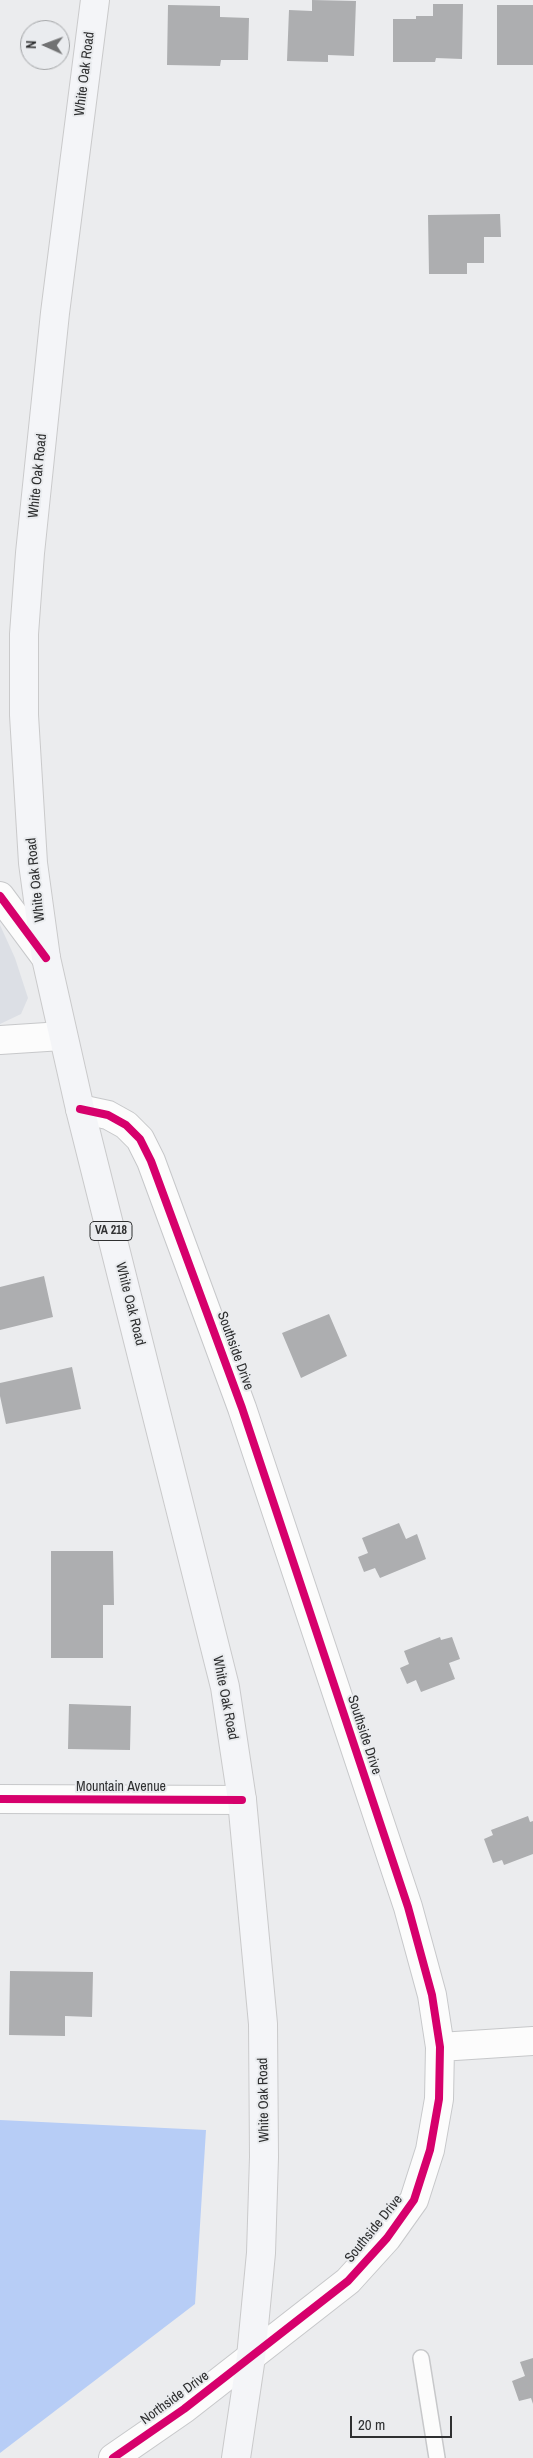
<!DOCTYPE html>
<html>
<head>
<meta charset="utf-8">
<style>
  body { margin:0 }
  #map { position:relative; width:533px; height:2458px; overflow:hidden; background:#ebecee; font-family:"Archivo Narrow",sans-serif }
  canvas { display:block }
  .north { position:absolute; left:20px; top:20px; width:50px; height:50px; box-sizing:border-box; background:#eaecef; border:1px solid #9fa1a3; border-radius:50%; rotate:272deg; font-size:14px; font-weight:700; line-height:20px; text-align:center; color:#2f3031 }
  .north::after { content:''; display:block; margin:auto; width:18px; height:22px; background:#717273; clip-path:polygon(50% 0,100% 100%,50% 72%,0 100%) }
  .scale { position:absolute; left:350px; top:2416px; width:102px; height:22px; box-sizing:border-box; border:2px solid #2f3031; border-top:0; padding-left:6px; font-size:15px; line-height:18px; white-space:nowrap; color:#2f3031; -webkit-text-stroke:4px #eaecef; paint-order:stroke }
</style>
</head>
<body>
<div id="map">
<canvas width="533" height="2458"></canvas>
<div class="north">N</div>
<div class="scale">20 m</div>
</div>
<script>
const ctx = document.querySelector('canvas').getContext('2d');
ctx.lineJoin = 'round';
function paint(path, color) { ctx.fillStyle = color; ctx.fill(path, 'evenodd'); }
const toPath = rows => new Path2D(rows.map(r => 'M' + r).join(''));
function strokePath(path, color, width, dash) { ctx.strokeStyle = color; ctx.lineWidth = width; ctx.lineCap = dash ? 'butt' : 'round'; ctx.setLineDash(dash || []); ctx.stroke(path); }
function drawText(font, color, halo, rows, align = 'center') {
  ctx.font = font + ' "Archivo Narrow",sans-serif'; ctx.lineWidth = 4; ctx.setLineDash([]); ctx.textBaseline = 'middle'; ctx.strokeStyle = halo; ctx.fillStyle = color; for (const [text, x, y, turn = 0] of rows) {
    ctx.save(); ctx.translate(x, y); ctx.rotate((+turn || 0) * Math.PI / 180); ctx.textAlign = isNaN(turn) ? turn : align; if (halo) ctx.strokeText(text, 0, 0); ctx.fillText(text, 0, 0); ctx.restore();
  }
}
paint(toPath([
  [0,925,15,958,28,998,21,1014,0,1024]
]), '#dcdfe5');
paint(toPath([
  [0,2120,206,2130,195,2304,0,2453]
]), '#b7cdf6');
paint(toPath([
  [312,0,356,1,354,56,328,55,328,62,287,61,289,10,312,11],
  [433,4,463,4,462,59,436,58,435,62,393,62,393,19,416,19,416,16,433,16],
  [168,5,220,6,220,17,249,18,248,60,221,60,220,66,167,65],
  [497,5,533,5,533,65,497,65],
  [500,214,501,237,484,237,484,263,467,263,467,274,429,274,428,215],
  [44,1276,53,1317,0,1330,0,1287],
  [329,1314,347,1356,301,1378,282,1333],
  [72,1367,81,1409,6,1424,0,1396,0,1383],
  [399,1523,406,1539,417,1534,426,1559,380,1578,375,1568,364,1572,358,1557,368,1553,362,1538],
  [51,1551,113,1551,114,1605,103,1605,103,1658,51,1658],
  [440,1637,441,1640,452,1637,460,1659,449,1663,455,1679,421,1692,416,1680,407,1684,400,1668,409,1664,404,1651],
  [69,1704,131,1706,130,1750,68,1749],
  [528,1816,530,1822,533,1821,533,1854,504,1865,502,1860,493,1863,484,1839,493,1835,491,1830],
  [10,1971,93,1972,92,2017,65,2016,65,2036,9,2035],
  [533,2358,533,2404,531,2398,519,2401,512,2381,525,2376,520,2362]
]), '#adaeb0');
const lane = toPath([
  [421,2358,437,2458]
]);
const street = toPath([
  [0,896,46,958],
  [0,1040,62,1036],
  [80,1109,108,1115,126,1125,140,1139,151,1161,242,1408,408,1907,432,1995,440,2047,439,2099,430,2150,414,2200,387,2238,348,2281,184,2409,113,2458],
  [0,1799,242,1800],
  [440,2047,533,2041]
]);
const primary = toPath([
  [95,0,55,313,30,553,24,634,24,715,33,863,46,958,80,1109,225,1687,242,1800,263,2024,264,2157,261,2253,251,2357,236,2458]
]);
strokePath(lane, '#c7c8ca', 18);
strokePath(street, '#c7c8ca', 30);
strokePath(primary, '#cacacb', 30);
strokePath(lane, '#fcfcfc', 15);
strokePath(street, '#fcfcfc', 28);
strokePath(primary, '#f4f5f8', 28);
strokePath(toPath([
  [0,896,46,958],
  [80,1109,108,1115,126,1125,140,1139,151,1161,242,1408,408,1907,432,1995,440,2047,439,2099,430,2150,414,2200,387,2238,348,2281,184,2409,113,2458],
  [0,1799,242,1800]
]), '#d6006c', 8);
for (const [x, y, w] of [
  [111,1231,42]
]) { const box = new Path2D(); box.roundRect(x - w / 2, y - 9.5, w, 19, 4); ctx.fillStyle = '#eaecef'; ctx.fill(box); strokePath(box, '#2f3031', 1); }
drawText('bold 12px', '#2f3031', null, [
  ["VA 218",111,1231]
]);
drawText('14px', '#2f3031', '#eaecef', [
  ["White Oak Road",85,74,-83],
  ["White Oak Road",38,476,-84],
  ["White Oak Road",36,880,-96],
  ["White Oak Road",130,1304,76],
  ["Southside Drive",235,1351,70],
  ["White Oak Road",225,1698,79],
  ["Southside Drive",364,1735,72],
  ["Mountain Avenue",121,1787],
  ["White Oak Road",264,2100,-91],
  ["Southside Drive",374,2229,-51],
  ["Northside Drive",175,2398,-36]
]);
</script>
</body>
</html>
